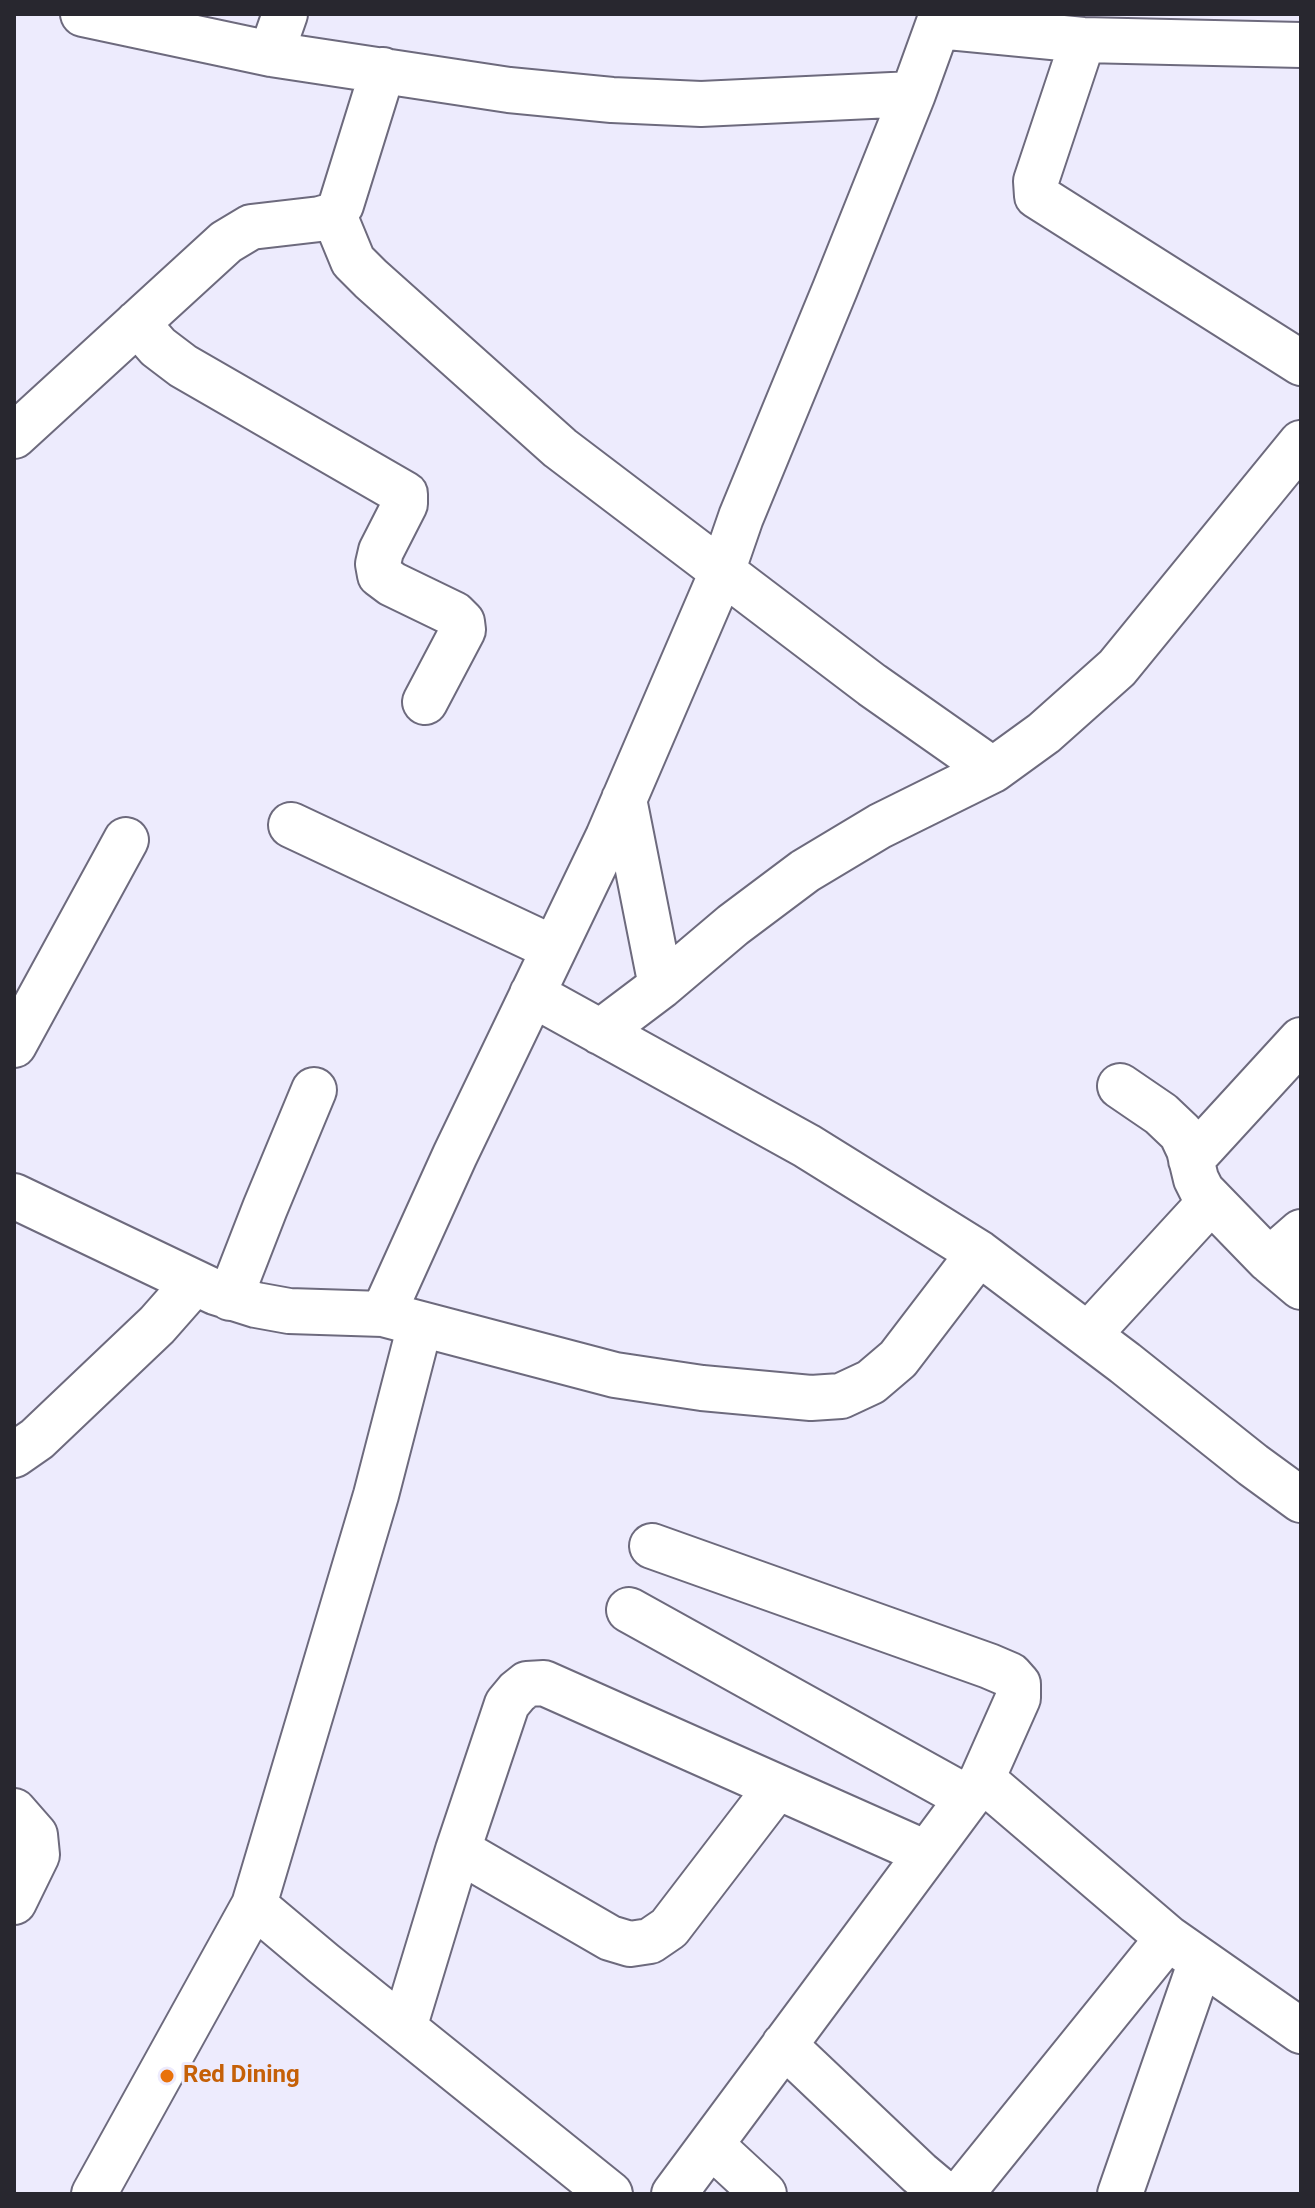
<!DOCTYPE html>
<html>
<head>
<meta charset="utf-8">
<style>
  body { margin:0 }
  #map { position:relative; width:1315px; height:2208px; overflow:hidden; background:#edebfd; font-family:Roboto,sans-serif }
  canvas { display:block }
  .frame { position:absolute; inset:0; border:16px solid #28272f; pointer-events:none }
</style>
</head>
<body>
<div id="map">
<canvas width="1315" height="2208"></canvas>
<div class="frame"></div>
</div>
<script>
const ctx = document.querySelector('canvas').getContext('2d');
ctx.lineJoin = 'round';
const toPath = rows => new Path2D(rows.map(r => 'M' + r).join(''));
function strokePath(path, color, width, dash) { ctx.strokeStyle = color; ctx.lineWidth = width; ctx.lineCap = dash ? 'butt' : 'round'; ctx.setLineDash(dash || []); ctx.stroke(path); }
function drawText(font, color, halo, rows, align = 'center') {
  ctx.font = font + ' Roboto,sans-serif'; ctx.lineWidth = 6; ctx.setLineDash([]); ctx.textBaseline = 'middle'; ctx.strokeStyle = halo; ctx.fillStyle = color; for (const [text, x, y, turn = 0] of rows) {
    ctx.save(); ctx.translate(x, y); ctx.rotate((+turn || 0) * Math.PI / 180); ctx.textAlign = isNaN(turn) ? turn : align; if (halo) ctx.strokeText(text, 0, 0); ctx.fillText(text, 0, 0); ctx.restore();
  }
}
const minor = toPath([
  [83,14,271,54,509,90,612,100,701,104,913,94],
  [938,26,1083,40,1301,45],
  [1083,40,1036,181,1037,196,1301,363],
  [271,54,285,14],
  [334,215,353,261,371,279,560,448,872,685,993,770,1044,733,1117,668,1301,443],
  [137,323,158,347,183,366,405,494,405,504,381,551,378,564,380,575,392,584,454,614,462,622,463,630,425,702],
  [14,436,226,242,251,227,320,219,334,215,341,205,383,70],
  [624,799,661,986],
  [291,825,553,948],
  [532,994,807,1146,979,1253,1125,1363,1253,1465,1301,1500],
  [600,1032,661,986,733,925,805,871,880,826,993,770],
  [14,1045,126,840],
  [1120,1086,1161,1114,1181,1133,1189,1150,1196,1179,1202,1191,1269,1260,1301,1287],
  [1191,1160,1301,1040],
  [14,1196,215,1292,256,1305,289,1311,383,1314,615,1375,702,1388,811,1398,841,1396,871,1382,898,1359,979,1253],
  [1269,1260,1301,1232],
  [230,1298,265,1208,314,1090],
  [383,1314,455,1155,608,837,722,572,741,517,835,289,913,94,942,14],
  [1088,1335,1211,1201],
  [14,1455,37,1439,157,1325,194,1283],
  [652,1546,989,1666,1010,1675,1018,1684,1018,1698,982,1779,674,2194],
  [629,1610,966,1797],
  [982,1779,1168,1938,1301,2031],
  [14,1811,35,1835,37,1855,14,1902],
  [458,1850,610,1938,630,1944,650,1941,669,1928,777,1787],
  [254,1905,376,1495,420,1325],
  [404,2028,458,1850,507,1704,517,1692,527,1684,544,1683,926,1853],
  [784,2045,919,2173,944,2194],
  [711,2145,764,2194],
  [94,2194,254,1905,323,1963,610,2194],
  [961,2194,1168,1938],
  [1120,2194,1201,1961]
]);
strokePath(minor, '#6d6a7d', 48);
strokePath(minor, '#fff', 44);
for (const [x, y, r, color] of [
  [167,2076,8,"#e8710a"]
]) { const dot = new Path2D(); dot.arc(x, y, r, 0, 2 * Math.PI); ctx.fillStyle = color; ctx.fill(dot); strokePath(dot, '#edebfd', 3); }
drawText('bold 24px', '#c56008', '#edebfd', [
  ["Red Dining",183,2076]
], 'left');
</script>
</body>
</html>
